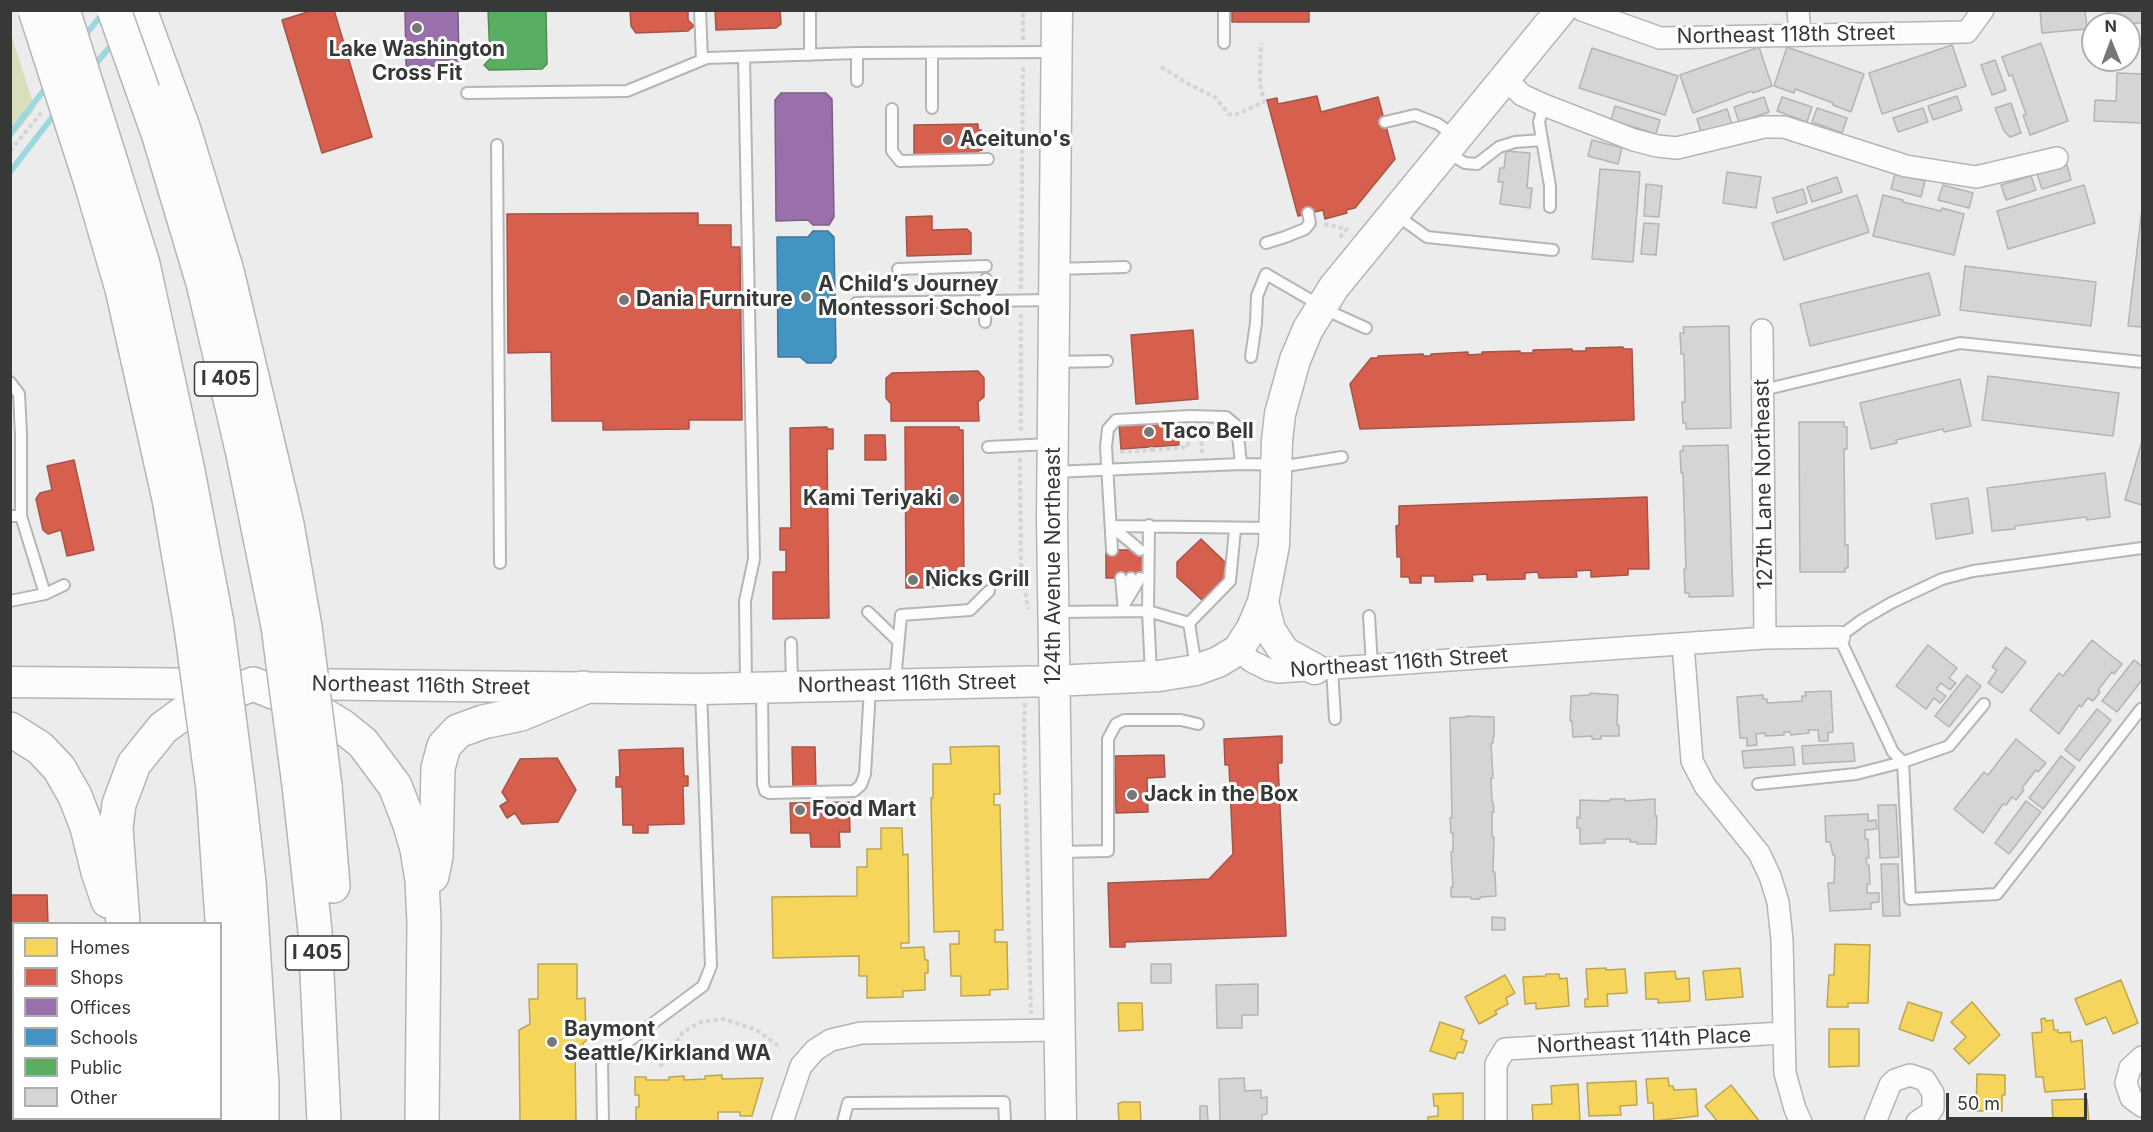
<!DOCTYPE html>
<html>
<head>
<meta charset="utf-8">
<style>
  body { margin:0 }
  #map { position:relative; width:2153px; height:1132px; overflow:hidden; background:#ececec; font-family:Inter,sans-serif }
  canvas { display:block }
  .frame { position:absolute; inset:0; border:12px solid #373838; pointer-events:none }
  .legend { position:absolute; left:12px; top:922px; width:210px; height:198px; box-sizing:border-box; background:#fff; border:2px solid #afafaf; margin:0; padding:8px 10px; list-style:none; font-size:18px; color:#373838 }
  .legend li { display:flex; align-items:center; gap:12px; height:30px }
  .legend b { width:30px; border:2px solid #afafaf }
  .north { position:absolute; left:2081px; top:12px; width:60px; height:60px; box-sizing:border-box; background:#fff; border:2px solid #afafaf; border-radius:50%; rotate:359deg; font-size:16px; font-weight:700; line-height:24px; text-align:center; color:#373838 }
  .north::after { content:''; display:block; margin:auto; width:21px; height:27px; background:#767777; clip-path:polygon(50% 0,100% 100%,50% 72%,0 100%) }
  .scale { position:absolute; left:1946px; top:1093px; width:141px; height:27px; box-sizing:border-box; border:3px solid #373838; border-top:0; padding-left:8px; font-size:18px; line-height:21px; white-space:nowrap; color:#373838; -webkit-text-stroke:4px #fff; paint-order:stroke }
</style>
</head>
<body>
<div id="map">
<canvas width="2153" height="1132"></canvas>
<div class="frame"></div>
<ul class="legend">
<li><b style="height:16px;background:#f6d55c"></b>Homes</li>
<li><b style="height:16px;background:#d6604d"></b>Shops</li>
<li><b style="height:16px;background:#9970ab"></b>Offices</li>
<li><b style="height:16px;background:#4393c3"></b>Schools</li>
<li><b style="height:16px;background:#5aae61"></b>Public</li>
<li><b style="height:16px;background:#d5d5d5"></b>Other</li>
</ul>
<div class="north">N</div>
<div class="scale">50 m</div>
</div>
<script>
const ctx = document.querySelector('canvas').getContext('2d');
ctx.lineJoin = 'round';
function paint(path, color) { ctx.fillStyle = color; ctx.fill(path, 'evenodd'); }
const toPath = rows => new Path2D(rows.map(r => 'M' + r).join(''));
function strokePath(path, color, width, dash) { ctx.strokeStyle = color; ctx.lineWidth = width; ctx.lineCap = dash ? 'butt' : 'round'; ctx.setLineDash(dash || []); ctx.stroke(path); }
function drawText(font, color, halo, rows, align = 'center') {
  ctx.font = font + ' Inter,sans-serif'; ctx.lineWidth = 6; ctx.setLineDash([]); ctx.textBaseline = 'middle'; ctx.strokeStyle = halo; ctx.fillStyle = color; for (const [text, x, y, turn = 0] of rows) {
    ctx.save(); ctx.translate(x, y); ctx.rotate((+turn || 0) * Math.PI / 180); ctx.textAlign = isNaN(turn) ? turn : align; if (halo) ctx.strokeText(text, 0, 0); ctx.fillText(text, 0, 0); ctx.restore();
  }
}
paint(toPath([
  [11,34,35,109,11,139,10,139]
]), '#dadebc');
const homes = toPath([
  [999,746,1000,794,994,794,994,805,1000,805,1003,930,995,930,995,942,1007,942,1008,989,990,990,990,995,961,996,961,976,951,976,950,944,959,944,959,931,934,932,931,798,933,798,933,764,951,764,950,747,999,746],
  [881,828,902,828,903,855,908,854,909,943,901,943,901,948,924,947,925,960,928,960,928,973,925,973,925,990,903,991,903,997,867,998,867,976,859,976,859,956,773,958,772,897,857,896,857,867,867,867,867,849,881,849,881,828],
  [1835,944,1870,945,1868,1003,1848,1003,1848,1007,1827,1007,1829,975,1834,975,1835,944],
  [538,964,577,964,577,999,585,998,586,1041,583,1043,583,1046,575,1047,576,1122,520,1122,519,1030,530,1024,529,999,538,999,538,964],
  [1606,968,1606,970,1625,969,1627,993,1607,994,1608,1006,1585,1007,1585,999,1588,999,1586,969,1606,968],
  [1740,968,1743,997,1706,1000,1703,971,1740,968],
  [1675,971,1676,979,1689,978,1690,1001,1658,1003,1658,999,1646,999,1645,973,1675,971],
  [1546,974,1559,974,1560,979,1567,978,1569,1006,1536,1009,1536,1003,1525,1004,1523,977,1546,976,1546,974],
  [1505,975,1515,993,1506,998,1508,1004,1495,1011,1497,1014,1479,1024,1465,997,1505,975],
  [2121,980,2138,1023,2113,1034,2106,1017,2086,1025,2075,999,2121,980],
  [1908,1002,1942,1013,1933,1041,1899,1029,1908,1002],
  [1972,1002,2000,1035,1969,1064,1954,1049,1966,1037,1951,1022,1972,1002],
  [1118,1003,1142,1003,1143,1030,1119,1031,1118,1003],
  [2045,1018,2046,1021,2053,1020,2054,1030,2058,1030,2058,1033,2070,1032,2071,1042,2082,1040,2085,1089,2045,1092,2043,1077,2036,1077,2032,1033,2042,1032,2041,1019,2045,1018],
  [1440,1022,1464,1030,1461,1039,1467,1041,1463,1053,1458,1052,1455,1059,1430,1051,1440,1022],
  [1829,1029,1859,1029,1859,1066,1829,1067,1829,1029],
  [1977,1074,2005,1075,2005,1095,2002,1095,2002,1111,1976,1111,1977,1074],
  [722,1075,722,1079,763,1078,752,1116,740,1116,740,1112,718,1112,718,1122,636,1121,636,1107,639,1107,639,1095,635,1095,635,1077,646,1077,646,1080,669,1080,669,1077,684,1076,684,1080,705,1079,705,1076,722,1075],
  [1668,1078,1669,1086,1673,1086,1674,1090,1696,1089,1698,1116,1654,1121,1653,1103,1648,1103,1646,1079,1668,1078],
  [1636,1081,1637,1105,1620,1106,1621,1115,1589,1116,1587,1083,1636,1081],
  [1578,1084,1580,1122,1533,1122,1532,1105,1552,1104,1551,1086,1578,1084],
  [1731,1085,1760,1122,1718,1122,1705,1106,1731,1085],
  [1463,1093,1463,1122,1428,1122,1428,1117,1438,1116,1438,1106,1434,1106,1433,1094,1463,1093],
  [2087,1099,2089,1122,2053,1122,2052,1100,2087,1099],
  [1122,1102,1140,1102,1141,1122,1119,1122,1118,1104,1122,1102]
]);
paint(homes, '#f6d55c');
strokePath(homes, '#bda651', 1.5);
const shops = toPath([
  [314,10,334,10,372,137,322,153,282,20,314,10],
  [630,10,688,10,688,20,694,26,688,31,636,33,631,26,630,10],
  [715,10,780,10,781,24,776,28,716,30,715,10],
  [1232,10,1309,10,1309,22,1232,22,1232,10],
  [1317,96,1321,112,1378,97,1395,159,1355,208,1346,210,1347,213,1325,219,1323,210,1298,216,1267,100,1277,98,1278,104,1317,96],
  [978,124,978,130,981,130,982,150,978,151,978,157,914,157,914,125,978,124],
  [698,213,698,225,731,225,731,247,740,247,742,420,689,420,689,429,603,430,603,421,552,421,551,352,508,353,507,214,698,213],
  [932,216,932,230,967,229,971,233,971,254,907,256,906,217,932,216],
  [1193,330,1198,399,1136,404,1131,335,1193,330],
  [1623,347,1623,349,1632,349,1634,420,1360,429,1350,384,1371,358,1378,358,1378,356,1423,354,1424,356,1431,356,1431,354,1468,352,1468,355,1482,354,1482,352,1520,351,1520,353,1533,353,1533,350,1572,349,1572,351,1586,351,1586,348,1623,347],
  [978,371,984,378,984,397,978,402,979,421,891,421,891,404,886,398,886,378,892,373,978,371],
  [1177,420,1179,445,1121,449,1119,424,1177,420],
  [827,427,827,429,833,429,833,449,827,449,829,618,773,619,773,572,786,572,786,550,780,550,780,528,791,528,790,428,827,427],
  [905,427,959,427,959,430,963,430,964,587,906,588,905,427],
  [865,435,885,435,886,460,865,460,865,435],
  [74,460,94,550,67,556,61,530,48,534,43,530,36,499,40,493,52,490,47,466,74,460],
  [1647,497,1649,569,1628,569,1628,575,1591,577,1591,570,1576,571,1577,577,1539,578,1538,572,1525,573,1525,579,1487,580,1487,574,1472,575,1473,581,1435,582,1435,576,1421,576,1421,583,1410,583,1409,577,1401,577,1401,557,1397,557,1396,526,1399,525,1399,506,1647,497],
  [1201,539,1225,562,1225,576,1202,600,1177,577,1177,562,1201,539],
  [1106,550,1144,550,1144,578,1106,578,1106,550],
  [1282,736,1282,763,1278,763,1286,936,1125,942,1125,947,1110,947,1108,883,1209,879,1233,854,1229,765,1225,765,1224,739,1282,736],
  [792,747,815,747,816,789,793,790,792,747],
  [683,748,684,776,688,776,688,786,683,786,684,824,648,825,648,833,633,833,633,825,623,825,622,787,616,787,616,777,620,777,619,750,683,748],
  [1164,755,1165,777,1147,778,1148,812,1116,813,1115,756,1164,755],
  [557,758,576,790,558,822,522,824,515,813,507,818,500,806,508,801,502,792,520,759,557,758],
  [849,802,850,832,839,832,840,847,811,847,810,833,791,833,790,803,849,802],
  [10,895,47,895,48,924,14,924,14,963,10,963,10,895],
  [10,1093,14,1093,14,1118,122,1118,122,1122,10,1122,10,1093]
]);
paint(shops, '#d6604d');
strokePath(shops, '#a65447', 1.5);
const offices = toPath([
  [405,10,458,10,459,65,406,67,405,10],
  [781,93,826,93,832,99,834,217,829,225,813,225,808,220,776,221,775,100,781,93]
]);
paint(offices, '#9970ab');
strokePath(offices, '#7c5f88', 1.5);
const schools = toPath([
  [813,231,828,231,834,237,836,357,831,363,807,363,800,357,778,357,777,237,808,237,813,231]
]);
paint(schools, '#4393c3');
strokePath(schools, '#3f7899', 1.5);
const public = toPath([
  [488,10,546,10,547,64,542,69,489,70,484,65,490,59,488,10]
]);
paint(public, '#5aae61');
strokePath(public, '#508b55', 1.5);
strokePath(toPath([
  [83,38,103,13],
  [92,68,115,41],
  [10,134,48,85],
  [10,172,57,111]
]), '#9cd8e0', 6);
const building = toPath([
  [2040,10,2085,10,2087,29,2042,33,2040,10],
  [2107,10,2142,10,2142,23,2108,24,2107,10],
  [2041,43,2068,121,2030,135,2023,115,2026,114,2012,75,2009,76,2002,57,2041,43],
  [1952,45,1966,86,1882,114,1869,73,1952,45],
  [1759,47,1772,86,1753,93,1752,91,1693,113,1680,75,1759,47],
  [1787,47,1864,74,1851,112,1833,105,1833,103,1795,89,1794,93,1774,86,1787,47],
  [1592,48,1678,76,1665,115,1579,88,1592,48],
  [1995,60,2006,90,1992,95,1981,65,1995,60],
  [2117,73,2142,74,2142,123,2094,121,2095,100,2116,101,2117,73],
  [1957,96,1962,110,1933,120,1928,106,1957,96],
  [1764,97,1769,112,1739,122,1734,107,1764,97],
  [1782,97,1812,107,1807,122,1777,111,1782,97],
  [2011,103,2021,133,2010,137,2004,131,1995,108,2011,103],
  [1615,106,1660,120,1656,134,1611,120,1615,106],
  [1817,108,1847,118,1842,133,1812,122,1817,108],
  [1923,108,1928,122,1898,132,1893,118,1923,108],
  [1727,109,1732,124,1702,135,1697,119,1727,109],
  [1592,140,1622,148,1618,164,1588,156,1592,140],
  [1506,151,1530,153,1527,188,1532,188,1530,208,1500,204,1503,182,1498,182,1500,168,1504,168,1506,151],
  [2067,165,2071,180,2042,189,2037,174,2067,165],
  [1600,169,1640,172,1633,262,1592,259,1600,169],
  [1727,172,1761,177,1756,208,1723,203,1727,172],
  [1895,174,1925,181,1921,197,1891,189,1895,174],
  [2031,176,2036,190,2006,200,2001,185,2031,176],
  [1837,177,1842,192,1812,202,1807,187,1837,177],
  [1646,184,1662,186,1659,217,1644,216,1646,184],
  [1943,185,1973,193,1969,208,1938,200,1943,185],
  [2084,185,2095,223,2008,249,1997,211,2084,185],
  [1803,189,1807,203,1777,213,1773,198,1803,189],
  [1857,195,1869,232,1784,260,1772,223,1857,195],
  [1883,195,1903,200,1903,202,1941,211,1942,208,1964,214,1954,255,1873,236,1883,195],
  [2142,208,2142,327,2128,326,2142,208],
  [1644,223,1659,224,1656,255,1641,254,1644,223],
  [1965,266,2096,282,2091,326,1960,310,1965,266],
  [1929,273,1940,315,1810,346,1800,304,1929,273],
  [1729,326,1731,428,1686,429,1686,423,1683,423,1682,402,1685,402,1684,354,1681,354,1680,333,1684,333,1683,327,1729,326],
  [1988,376,2119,393,2113,436,1982,420,1988,376],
  [1960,379,1971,426,1944,432,1943,429,1896,440,1897,443,1871,449,1860,403,1960,379],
  [1799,422,1844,422,1844,427,1847,427,1847,449,1844,449,1845,545,1848,545,1848,568,1845,568,1845,572,1800,572,1799,422],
  [2142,441,2142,505,2125,500,2142,441],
  [1728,445,1733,596,1689,597,1689,593,1685,593,1684,569,1686,569,1683,473,1681,473,1680,451,1683,451,1683,446,1728,445],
  [2105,473,2110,517,2087,520,2086,517,2015,526,2015,529,1992,531,1987,488,2105,473],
  [1968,498,1973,533,1936,539,1931,504,1968,498],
  [2092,640,2122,664,2114,674,2112,672,2098,690,2100,692,2093,701,2088,698,2081,707,2079,705,2059,734,2030,710,2059,673,2063,676,2092,640],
  [1928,645,1957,668,1949,678,1956,683,1950,690,1941,683,1936,689,1946,696,1940,703,1934,698,1926,709,1896,686,1928,645],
  [2006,647,2026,662,2002,693,1988,683,1997,670,1992,667,2006,647],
  [2134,660,2142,666,2142,680,2117,712,2102,701,2134,660],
  [1967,675,1981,686,1949,727,1935,716,1967,675],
  [1831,691,1833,732,1828,733,1828,741,1819,741,1818,730,1808,730,1809,733,1791,735,1790,732,1784,732,1784,735,1765,736,1765,733,1756,734,1757,745,1747,746,1747,738,1740,738,1737,697,1763,695,1763,699,1767,699,1767,703,1802,701,1802,696,1806,696,1805,692,1831,691],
  [1590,693,1618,695,1617,725,1619,725,1619,736,1601,736,1601,739,1592,739,1592,736,1573,737,1572,721,1570,721,1571,696,1590,695,1590,693],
  [2097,709,2111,720,2079,761,2065,750,2097,709],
  [1466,716,1494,717,1494,737,1493,737,1493,743,1491,743,1493,778,1491,778,1492,802,1493,802,1494,812,1492,812,1492,837,1494,837,1493,872,1495,872,1496,896,1480,897,1480,899,1471,899,1471,897,1451,897,1451,887,1453,887,1451,852,1453,852,1453,833,1451,833,1450,818,1452,818,1450,718,1466,717,1466,716],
  [2016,739,2046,763,2038,772,2036,770,2022,788,2024,790,2016,800,2012,797,2006,805,2003,804,1983,833,1954,809,1984,772,1988,775,2016,739],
  [1853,743,1855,761,1803,764,1802,746,1853,743],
  [1793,747,1795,765,1744,768,1742,751,1793,747],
  [2061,756,2075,767,2043,809,2029,798,2061,756],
  [1610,799,1625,799,1625,801,1655,799,1655,816,1657,816,1656,844,1637,844,1637,842,1630,842,1630,839,1605,839,1605,843,1580,844,1580,828,1577,828,1577,817,1580,818,1580,800,1610,801,1610,799],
  [2026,801,2041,812,2009,854,1995,843,2026,801],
  [1878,805,1896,805,1899,857,1880,858,1878,805],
  [1868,814,1868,821,1876,820,1877,829,1865,830,1865,839,1868,839,1869,858,1866,858,1867,865,1869,865,1870,884,1867,884,1867,893,1879,893,1879,902,1871,903,1871,909,1830,911,1828,883,1834,883,1835,855,1833,855,1830,842,1826,842,1825,816,1868,814],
  [1881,864,1898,864,1900,916,1883,916,1881,864],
  [1492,917,1505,918,1505,930,1492,930,1492,917],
  [1151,964,1171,964,1171,983,1151,983,1151,964],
  [1258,984,1258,1015,1242,1015,1242,1028,1217,1028,1216,985,1258,984],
  [1244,1078,1245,1091,1261,1090,1261,1098,1267,1097,1267,1114,1262,1115,1262,1122,1220,1122,1219,1079,1244,1078],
  [1200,1106,1207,1106,1208,1121,1200,1121,1200,1106]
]);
paint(building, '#d5d5d5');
strokePath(building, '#b4b4b4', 1.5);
const lane = toPath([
  [700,10,702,60],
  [1224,10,1224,43],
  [857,53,857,81],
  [810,55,810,10],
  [744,57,754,559,745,601,746,686],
  [467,93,627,91,707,58,857,53,1056,52],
  [1544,105,1539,122,1550,186,1550,207],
  [932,108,932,54],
  [892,109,892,151,900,161,988,159],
  [1385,122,1415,115,1438,124,1455,136],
  [497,145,500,563],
  [1446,152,1465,163,1477,164,1499,147,1515,142,1542,140],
  [1395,214,1427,237,1553,250],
  [1266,243,1285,237,1305,229,1310,223,1308,213],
  [898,269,986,266],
  [1055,269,1125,267],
  [856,303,1051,300],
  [985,322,986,279],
  [1251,357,1256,323,1257,296,1266,274,1335,314,1366,328],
  [1054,362,1107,361],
  [10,382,19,394,21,434,21,516],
  [1763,390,1960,343,2142,362],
  [988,447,1050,444],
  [1053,472,1241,464,1292,465,1342,457],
  [10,516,21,516,45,594,10,601],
  [1149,525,1148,611,1189,623,1196,667],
  [1111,526,1273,528],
  [1111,526,1140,550],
  [1112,550,1106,447,1108,429,1116,420,1190,416,1226,417,1237,426,1241,464],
  [1121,578,1124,611],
  [45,594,64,585],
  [1126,596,1131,578],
  [1124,605,1140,578],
  [868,612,898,641],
  [1056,612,1148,611,1151,674],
  [1369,616,1372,665],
  [1189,623,1230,581,1235,529],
  [791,643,792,684],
  [1332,668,1335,719],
  [895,682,901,615,970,610,989,591],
  [762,689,763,784,765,791,769,793,854,791,861,785,865,774,870,688],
  [2141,709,1997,894,1910,899,1903,762,1893,752,1839,637,1862,620,1891,603,1942,579,1973,571,2142,548],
  [1758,784,1856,774,1903,762,1949,746,1984,704],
  [1059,852,1108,851,1108,739,1116,724,1124,720,1181,720,1198,724],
  [10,1005,14,1005],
  [10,1059,14,1059],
  [603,1122,602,1061,703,986,711,966,701,689],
  [843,1122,848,1103,1004,1102,1005,1122]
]);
const street = toPath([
  [1582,10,1660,38,1967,32,1983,10],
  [1798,10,1800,34],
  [1505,78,1522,95,1544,105,1634,140,1657,146,1677,148,1764,127,1784,127,1906,166,1976,177,2057,158],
  [1762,330,1765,638],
  [1683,644,1692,761,1705,786,1759,853,1770,876,1778,902,1782,940,1785,1073,1795,1109,1801,1122],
  [1238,650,1251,661,1269,670,1278,672,1765,638,1839,637],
  [2142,1057,2130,1068,2126,1083,2131,1098,2142,1106],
  [782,1122,801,1066,815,1050,831,1040,861,1033,1059,1030],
  [1496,1122,1496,1064,1505,1049,1783,1033],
  [1875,1122,1890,1085,1895,1080,1910,1075,1925,1080,1933,1093,1933,1108,1929,1114,1917,1122]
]);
const secondary = toPath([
  [1057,10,1052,518,1061,1122],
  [1263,602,1270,630,1281,647,1286,653,1315,669],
  [10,682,223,684],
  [289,684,701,689,1054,681,1159,676,1196,670,1218,662,1238,650,1252,628,1263,602,1274,545,1277,441,1280,414,1295,360,1308,329,1334,287,1561,10]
]);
const highway = toPath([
  [140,10,184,130,227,271,287,524,305,627],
  [143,91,159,136,203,283,243,454,278,626],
  [111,162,143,264,188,471,217,623],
  [91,183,122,289,169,499,191,627],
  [10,729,40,748,59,768,75,796,87,827,98,872,108,901],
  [299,785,315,931,324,1122],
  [238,786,249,882,262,1085,262,1122],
  [325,786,333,886],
  [213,789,233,1080,233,1122],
  [432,876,436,856,438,768,444,746,458,731,483,722,521,714,583,688],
  [123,924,116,828,119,804,134,764,163,728,189,709,253,684,311,707,342,726,363,743,395,786,409,822,417,849,422,880,424,922,422,1122],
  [159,1118,160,1122]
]);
strokePath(lane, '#b5b5b5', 14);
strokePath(street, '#b5b5b5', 24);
strokePath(secondary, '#b5b5b5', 33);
strokePath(highway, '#b5b5b5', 36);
strokePath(toPath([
  [1023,40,1023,10],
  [1161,67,1190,85,1215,97,1229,114,1235,115,1264,102,1260,84,1261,43],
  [10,151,42,112],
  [1324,224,1347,229,1341,236,1345,239],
  [1021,289,1023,65],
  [1021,314,1021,433],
  [1151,450,1188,447,1188,436,1201,435,1202,453],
  [1120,452,1151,450,1151,447],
  [1020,458,1021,564,1028,609],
  [1025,703,1024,729,1031,1014],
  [660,1067,683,1032,701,1022,724,1019,757,1030,781,1048]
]), '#d5d5d6', 4, [4.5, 3]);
strokePath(lane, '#fcfcfc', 10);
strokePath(street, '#fcfcfc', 21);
strokePath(secondary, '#fcfcfc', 30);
strokePath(highway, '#fcfcfc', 33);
const highwayBridge = toPath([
  [35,10,91,183],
  [63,10,111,162],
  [114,10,143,91],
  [217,623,238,786],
  [278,626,299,785],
  [191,627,213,789],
  [305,627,325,786]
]);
strokePath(highwayBridge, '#b5b5b5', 36, []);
strokePath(highwayBridge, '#fcfcfc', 33);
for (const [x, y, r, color] of [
  [417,28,6,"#767777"],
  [948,140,6,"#767777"],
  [806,297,6,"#767777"],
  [624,300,6,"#767777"],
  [1149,432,6,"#767777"],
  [954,499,6,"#767777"],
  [913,580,6,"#767777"],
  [1132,795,6,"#767777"],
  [800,810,6,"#767777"],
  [552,1042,6,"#767777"]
]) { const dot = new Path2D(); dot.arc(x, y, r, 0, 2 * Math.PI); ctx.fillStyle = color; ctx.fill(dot); strokePath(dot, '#fff', 2); }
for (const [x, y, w] of [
  [226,379,63],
  [317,953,63]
]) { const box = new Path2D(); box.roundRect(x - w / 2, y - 17, w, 34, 4.5); ctx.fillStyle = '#fff'; ctx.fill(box); strokePath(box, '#373838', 1.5); }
drawText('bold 20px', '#373838', null, [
  ["I 405",226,379],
  ["I 405",317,953]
]);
drawText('21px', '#373838', '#fff', [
  ["Northeast 118th Street",1786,35,-1],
  ["127th Lane Northeast",1764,484,-91],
  ["124th Avenue Northeast",1054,566,-90],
  ["Northeast 116th Street",1399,663,-4],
  ["Northeast 116th Street",907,684,-1],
  ["Northeast 116th Street",421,686,1],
  ["Northeast 114th Place",1644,1041,-3]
]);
drawText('bold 21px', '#373838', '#fff', [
  ["Lake Washington",417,50,"center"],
  ["Cross Fit",417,74,"center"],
  ["Aceituno's",960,140],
  ["A Child’s Journey",818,285],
  ["Montessori School",818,309],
  ["Dania Furniture",636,300],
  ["Taco Bell",1161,432],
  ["Kami Teriyaki",942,499,"right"],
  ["Nicks Grill",925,580],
  ["Jack in the Box",1144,795],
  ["Food Mart",812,810],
  ["Baymont",564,1030],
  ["Seattle/Kirkland WA",564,1054]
], 'left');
</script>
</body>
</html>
